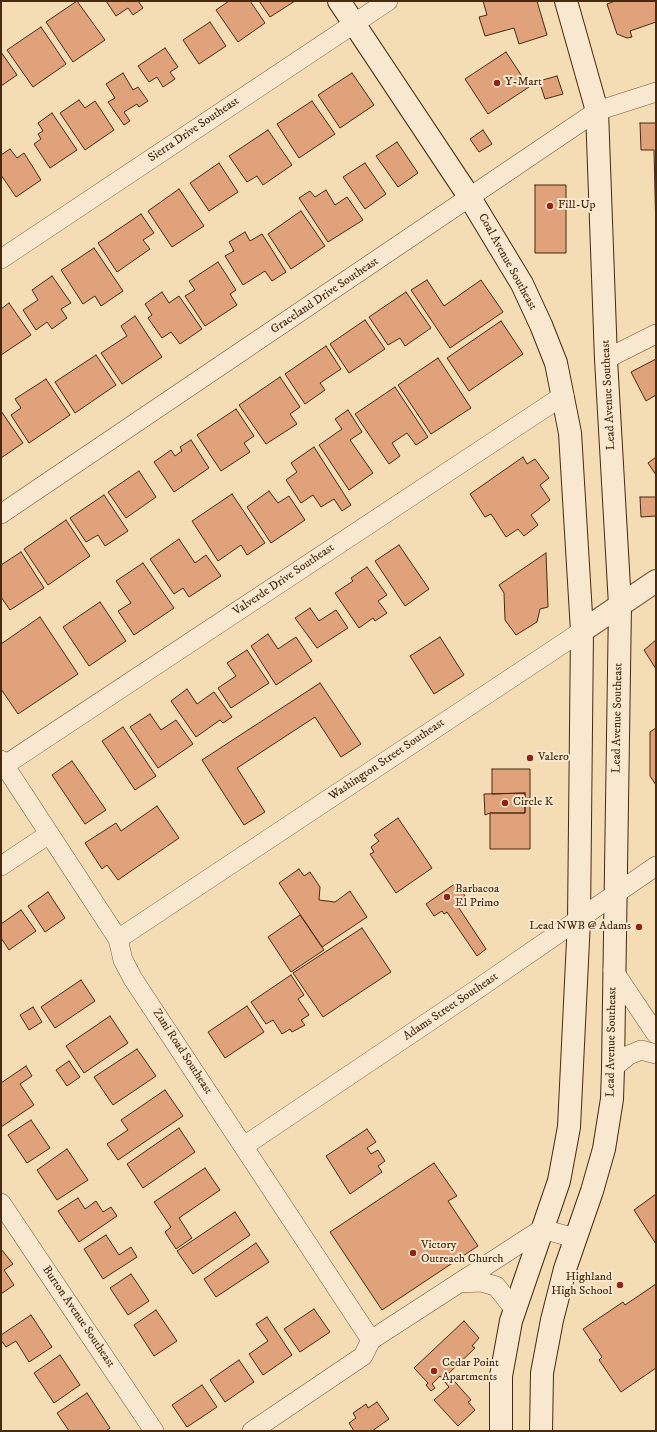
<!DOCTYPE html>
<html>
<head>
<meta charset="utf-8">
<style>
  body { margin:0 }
  #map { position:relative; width:657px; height:1432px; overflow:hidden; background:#f4dcb5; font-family:"IM FELL DW Pica",serif }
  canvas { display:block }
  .frame { position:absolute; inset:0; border:2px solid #482a0f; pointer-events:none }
</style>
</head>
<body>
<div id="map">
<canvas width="657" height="1432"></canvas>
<div class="frame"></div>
</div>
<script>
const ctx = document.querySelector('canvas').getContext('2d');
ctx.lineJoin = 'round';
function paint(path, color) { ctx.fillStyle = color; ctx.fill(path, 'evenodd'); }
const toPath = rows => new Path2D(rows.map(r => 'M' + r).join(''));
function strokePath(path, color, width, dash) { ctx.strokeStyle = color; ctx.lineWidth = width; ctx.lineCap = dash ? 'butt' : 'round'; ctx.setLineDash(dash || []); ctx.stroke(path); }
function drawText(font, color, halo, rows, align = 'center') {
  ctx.font = font + ' "IM FELL DW Pica",serif'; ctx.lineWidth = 4; ctx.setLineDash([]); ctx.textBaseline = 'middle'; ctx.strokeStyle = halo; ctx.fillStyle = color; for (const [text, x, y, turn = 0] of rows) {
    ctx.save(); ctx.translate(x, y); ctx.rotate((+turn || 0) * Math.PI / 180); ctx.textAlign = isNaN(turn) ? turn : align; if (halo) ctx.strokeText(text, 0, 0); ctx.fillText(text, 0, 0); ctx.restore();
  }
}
const building = toPath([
  [77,1,105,40,73,62,46,22,77,1],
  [106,1,138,1,143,8,133,15,128,8,116,16,106,1],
  [229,1,250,1,265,23,238,42,216,10,229,1],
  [259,1,295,1,270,17,259,1],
  [483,1,537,1,547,35,519,44,514,28,485,36,479,17,487,15,483,1],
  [615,1,656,1,656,22,630,31,632,37,627,38,617,34,607,4,615,1],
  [210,22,226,46,199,64,183,40,210,22],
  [41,27,66,64,33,87,7,50,41,27],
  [165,48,178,67,170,72,175,79,163,87,157,77,149,82,138,66,165,48],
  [1,52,17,75,1,86,1,52],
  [506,52,529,87,488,114,465,79,506,52],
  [123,73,133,90,138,87,148,101,139,107,137,104,124,112,130,121,124,125,108,102,115,98,106,84,123,73],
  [352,73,374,105,340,128,318,95,352,73],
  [557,76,563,94,545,99,539,81,557,76],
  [79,100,85,108,95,101,114,130,85,150,60,113,79,100],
  [312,101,335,134,299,158,277,124,312,101],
  [52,113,77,150,50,168,34,144,41,139,38,134,43,131,38,123,52,113],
  [640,123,656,123,656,234,654,150,641,150,640,123],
  [268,130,292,165,263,185,257,176,247,182,229,156,268,130],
  [483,130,492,144,479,152,470,139,483,130],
  [397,142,418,173,398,187,376,156,397,142],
  [10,149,17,158,24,153,41,180,16,197,1,175,1,155,10,149],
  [219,163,238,192,209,211,190,183,219,163],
  [365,163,386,194,365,209,343,177,365,163],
  [535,185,566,185,566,253,535,253,535,185],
  [179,189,204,226,172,247,148,211,179,189],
  [326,190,335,205,347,197,363,220,328,242,299,198,310,191,315,197,326,190],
  [301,211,325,246,291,269,268,234,301,211],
  [141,214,154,233,143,240,150,249,117,272,98,243,141,214],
  [245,232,250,241,262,234,286,272,272,281,265,271,243,285,225,256,234,251,229,242,245,232],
  [94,248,123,291,101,306,95,296,83,304,61,270,94,248],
  [218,262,236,290,230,294,237,305,205,326,185,296,195,290,189,281,218,262],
  [52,276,71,303,61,309,67,318,52,329,47,322,36,330,23,310,38,300,32,290,52,276],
  [427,280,444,306,481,280,503,312,450,348,411,290,427,280],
  [162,292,169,303,179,296,202,329,180,344,171,332,162,338,148,318,152,315,145,304,162,292],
  [406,292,431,328,405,346,400,338,388,345,369,317,406,292],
  [9,303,31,335,1,355,1,309,9,303],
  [135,316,162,357,122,384,101,353,127,336,121,326,135,316],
  [365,320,385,349,349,373,330,344,365,320],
  [501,321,523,354,469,391,447,358,501,321],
  [326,346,341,369,320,383,325,390,305,404,285,374,326,346],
  [96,355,116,385,75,413,55,382,96,355],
  [438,358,471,408,431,434,398,385,438,358],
  [656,359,656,395,646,401,631,372,656,359],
  [280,377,300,407,290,414,297,424,266,444,239,405,280,377],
  [46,379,70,415,29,443,11,415,21,408,15,399,46,379],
  [395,387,428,437,416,445,407,433,392,443,400,456,389,464,355,414,395,387],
  [236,409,254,436,244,443,250,452,221,471,197,435,236,409],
  [348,410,362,432,350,440,373,473,349,490,319,445,342,429,335,419,348,410],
  [1,411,23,443,1,458,1,411],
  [191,440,209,468,174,492,154,462,171,450,175,456,182,451,180,447,191,440],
  [314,447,351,505,342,511,334,499,321,507,313,495,301,503,286,480,297,472,291,463,314,447],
  [523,457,527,464,535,459,549,478,540,485,550,500,531,515,538,525,524,536,518,529,506,537,491,514,485,517,470,494,523,457],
  [656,457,656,475,648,463,656,457],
  [139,471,156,497,126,518,108,492,139,471],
  [269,491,278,503,289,496,305,520,271,543,247,507,269,491],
  [232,494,265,543,247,555,241,545,218,561,192,521,232,494],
  [104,495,128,531,105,546,98,535,86,542,70,518,104,495],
  [640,497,656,497,656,516,641,517,640,497],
  [66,520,90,556,48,585,24,549,66,520],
  [179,539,195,563,206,555,221,576,189,597,183,588,174,594,150,559,179,539],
  [399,545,429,589,405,606,375,561,399,545],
  [21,552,44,588,10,610,1,597,1,565,21,552],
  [546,553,548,607,540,609,537,622,516,635,505,620,504,593,499,585,546,553],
  [143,563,174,608,134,635,118,611,131,603,116,581,143,563],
  [367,567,387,595,378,601,387,613,375,621,373,618,359,628,335,593,353,581,351,578,367,567],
  [100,602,126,641,89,666,63,627,100,602],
  [310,608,319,621,336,610,348,628,317,648,295,618,310,608],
  [40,617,78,674,18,714,1,689,1,644,40,617],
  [268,634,278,649,296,637,312,661,276,685,251,646,268,634],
  [440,637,464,675,434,694,410,656,440,637],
  [656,640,656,669,644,650,656,640],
  [247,650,269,683,231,708,218,688,236,676,227,663,247,650],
  [320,683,361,744,341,757,315,717,237,768,265,812,244,825,202,760,320,683],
  [187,689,197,704,214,692,232,717,223,723,220,720,196,737,171,701,187,689],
  [150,714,161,730,176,720,193,744,158,768,130,727,150,714],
  [123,727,156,776,135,790,102,741,123,727],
  [656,728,656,785,650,776,650,732,656,728],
  [72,761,106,810,85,824,52,775,72,761],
  [492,769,530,769,530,849,490,849,490,813,525,813,525,793,492,794,492,769],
  [525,793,525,813,490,813,485,815,484,794,525,793],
  [157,806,179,838,118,880,107,865,102,869,85,843,116,823,121,831,157,806],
  [398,818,432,868,396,893,370,854,374,852,371,847,379,841,374,835,398,818],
  [299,869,304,876,310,872,320,887,319,900,335,902,350,891,367,917,322,947,279,883,299,869],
  [456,883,465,896,458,900,460,903,457,905,486,949,477,956,447,912,444,914,442,911,434,916,426,904,456,883],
  [48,892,65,918,45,932,28,906,48,892],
  [21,910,36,931,9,950,1,938,1,924,21,910],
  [300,915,324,950,291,972,268,937,300,915],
  [362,928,391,972,323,1017,293,973,362,928],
  [291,975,304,995,298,999,309,1015,301,1020,305,1025,292,1032,290,1029,282,1034,273,1020,266,1024,251,1002,291,975],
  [81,980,95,1001,55,1028,41,1007,81,980],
  [247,1006,264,1032,225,1058,208,1032,247,1006],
  [33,1007,42,1022,29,1030,20,1015,33,1007],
  [110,1016,128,1043,84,1073,66,1046,110,1016],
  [137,1049,156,1076,113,1105,94,1077,137,1049],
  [69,1061,80,1077,67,1086,56,1070,69,1061],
  [26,1066,32,1076,20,1084,34,1105,1,1127,1,1083,26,1066],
  [165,1090,183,1116,118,1160,107,1144,128,1130,121,1120,165,1090],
  [31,1120,50,1148,27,1163,8,1135,31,1120],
  [179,1128,195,1152,143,1188,127,1164,179,1128],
  [367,1129,376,1142,367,1148,371,1154,378,1150,385,1161,378,1166,382,1172,350,1194,326,1156,367,1129],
  [67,1149,88,1180,57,1200,37,1170,67,1149],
  [434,1163,457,1196,448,1201,478,1246,382,1310,330,1232,434,1163],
  [205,1168,220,1190,179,1218,192,1238,176,1249,165,1232,171,1227,154,1202,205,1168],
  [656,1194,656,1244,634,1210,656,1194],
  [78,1198,85,1209,96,1201,103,1212,111,1207,117,1216,79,1242,58,1211,78,1198],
  [235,1212,250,1235,193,1274,177,1251,235,1212],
  [106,1235,119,1255,131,1247,137,1257,103,1279,84,1249,106,1235],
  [256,1243,269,1262,216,1297,204,1279,256,1243],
  [1,1249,13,1264,4,1270,14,1285,1,1294,1,1249],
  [131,1274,149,1301,128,1315,110,1288,131,1274],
  [656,1284,656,1368,621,1392,599,1360,602,1357,583,1329,623,1302,625,1305,656,1284],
  [314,1309,330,1332,300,1352,284,1329,314,1309],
  [156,1310,177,1341,154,1356,134,1325,156,1310],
  [31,1315,52,1347,29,1362,16,1341,6,1347,1,1340,1,1335,31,1315],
  [267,1317,292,1355,263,1375,249,1354,268,1341,256,1324,267,1317],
  [464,1321,479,1338,472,1346,475,1348,448,1374,471,1400,468,1402,475,1410,458,1426,434,1400,449,1387,440,1376,432,1384,435,1388,431,1391,426,1385,428,1383,414,1368,464,1321],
  [60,1355,80,1385,54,1403,34,1373,60,1355],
  [239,1360,254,1382,225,1402,210,1380,239,1360],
  [202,1385,217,1407,187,1427,172,1405,202,1385],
  [87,1393,110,1428,106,1431,69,1431,57,1413,87,1393],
  [377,1402,389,1419,372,1431,354,1431,349,1423,356,1418,353,1413,366,1404,368,1408,377,1402]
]);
paint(building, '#dfa27b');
strokePath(building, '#482a0f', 1);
const minor = toPath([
  [1,259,388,1],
  [606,359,656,334],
  [1,514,597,111,656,92],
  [1,760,118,939,123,960,133,979,371,1340],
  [5,765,564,395],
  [1,866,49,834],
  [118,939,582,631],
  [613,970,656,1034],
  [613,1068,629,1055,641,1050,656,1054],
  [244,1146,476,990,656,866],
  [1,1203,154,1431],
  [459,1283,481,1282,496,1286,515,1310],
  [252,1431,363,1356,371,1340,542,1229,575,1238]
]);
const tertiary = toPath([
  [582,631,656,581]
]);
const secondary = toPath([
  [339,1,470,198,522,284,541,325,556,363,570,433,582,631,579,920,569,1127,559,1181,511,1321,501,1376,501,1431],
  [541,1431,542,1373,552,1320,565,1269,592,1191,604,1149,612,1099,613,1068,620,605,606,359,597,111,566,1]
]);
strokePath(minor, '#735638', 20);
strokePath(tertiary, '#735638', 24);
strokePath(secondary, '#482a0f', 24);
strokePath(minor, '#f8e8cf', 19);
strokePath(tertiary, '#f8e8cf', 22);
strokePath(secondary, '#f8e8cf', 22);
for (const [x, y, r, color] of [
  [497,83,4,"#8f2418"],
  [550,206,4,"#8f2418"],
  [530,758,4,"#8f2418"],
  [505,803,4,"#8f2418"],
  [447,897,4,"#8f2418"],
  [639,927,4,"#8f2418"],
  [413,1253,4,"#8f2418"],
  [620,1285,4,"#8f2418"],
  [434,1371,4,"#8f2418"]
]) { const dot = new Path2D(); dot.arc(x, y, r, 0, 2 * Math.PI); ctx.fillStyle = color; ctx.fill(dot); strokePath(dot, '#f8e8cf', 1.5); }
drawText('12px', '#482a0f', '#f8e8cf', [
  ["Y-Mart",505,83],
  ["Fill-Up",558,206],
  ["Valero",538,758],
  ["Circle K",513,803],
  ["Barbacoa",455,890],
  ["El Primo",455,904],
  ["Lead NWB @ Adams",631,927,"right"],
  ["Victory",421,1246],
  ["Outreach Church",421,1260],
  ["Highland",612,1278,"right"],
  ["High School",612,1292,"right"],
  ["Cedar Point",442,1364],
  ["Apartments",442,1378]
], 'left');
drawText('12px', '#482a0f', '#f8e8cf', [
  ["Sierra Drive Southeast",194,130,-34],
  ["Coal Avenue Southeast",507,262,61],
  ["Graceland Drive Southeast",325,296,-34],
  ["Lead Avenue Southeast",609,395,-93],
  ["Valverde Drive Southeast",284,580,-34],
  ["Lead Avenue Southeast",618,718,-89],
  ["Washington Street Southeast",387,760,-34],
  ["Adams Street Southeast",451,1007,-34],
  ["Lead Avenue Southeast",612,1042,-89],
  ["Zuni Road Southeast",182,1052,57],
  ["Burton Avenue Southeast",78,1317,56]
]);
</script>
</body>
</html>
